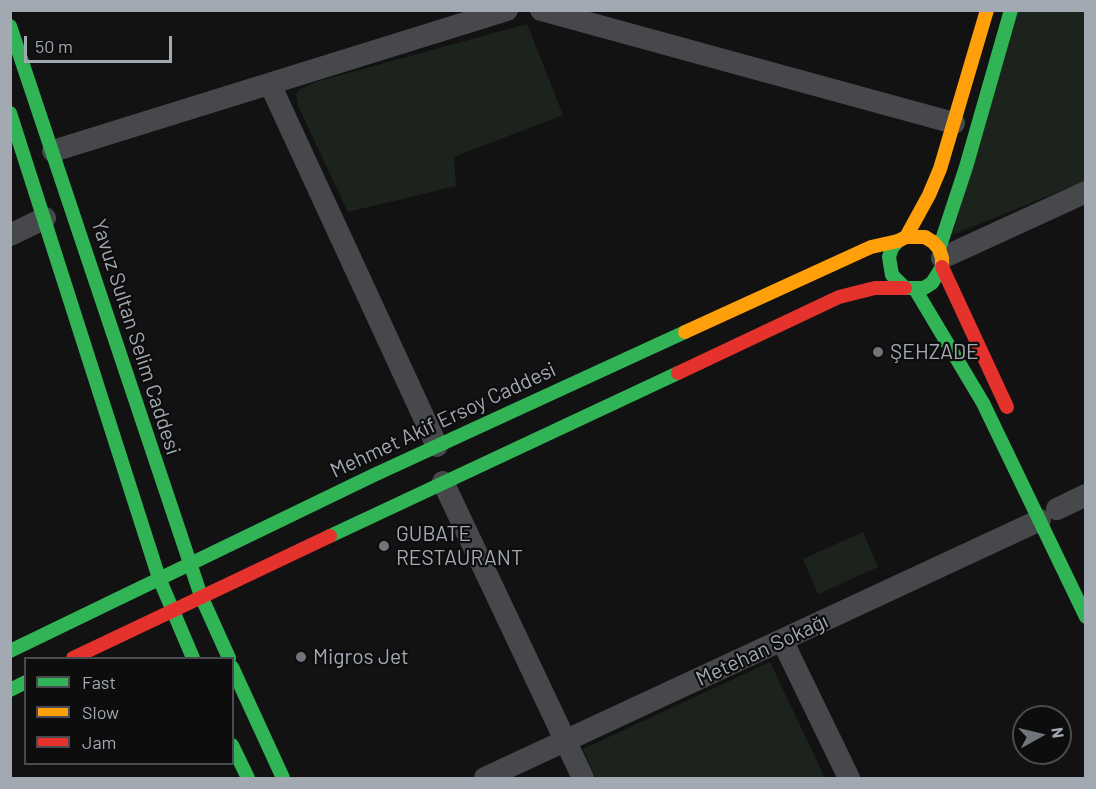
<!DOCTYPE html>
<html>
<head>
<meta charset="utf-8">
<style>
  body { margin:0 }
  #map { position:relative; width:1096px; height:789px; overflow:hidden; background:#121213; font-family:Barlow,sans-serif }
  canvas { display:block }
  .frame { position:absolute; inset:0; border:12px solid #a3a9b3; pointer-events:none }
  .legend { position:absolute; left:24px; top:657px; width:210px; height:108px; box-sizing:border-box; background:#0d0d0e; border:2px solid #494b50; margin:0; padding:8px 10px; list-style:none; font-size:18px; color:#a3a9b3 }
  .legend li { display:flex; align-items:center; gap:12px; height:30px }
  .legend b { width:30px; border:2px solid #494b50 }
  .north { position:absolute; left:1012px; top:705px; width:60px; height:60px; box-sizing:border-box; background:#0d0d0e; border:2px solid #494b50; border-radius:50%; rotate:82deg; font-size:16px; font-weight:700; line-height:24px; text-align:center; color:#a3a9b3 }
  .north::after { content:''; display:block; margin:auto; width:21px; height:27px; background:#70747b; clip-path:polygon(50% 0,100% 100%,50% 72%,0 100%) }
  .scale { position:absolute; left:24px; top:36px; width:148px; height:27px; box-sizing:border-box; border:3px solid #a3a9b3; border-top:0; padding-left:8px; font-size:18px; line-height:21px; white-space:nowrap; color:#a3a9b3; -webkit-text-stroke:4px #0d0d0e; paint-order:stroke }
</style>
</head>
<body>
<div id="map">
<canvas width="1096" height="789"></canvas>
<div class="frame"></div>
<ul class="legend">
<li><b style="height:8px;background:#30b455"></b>Fast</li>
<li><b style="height:8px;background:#ff9f0a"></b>Slow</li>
<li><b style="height:8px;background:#e5322d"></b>Jam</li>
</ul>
<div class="north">N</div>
<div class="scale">50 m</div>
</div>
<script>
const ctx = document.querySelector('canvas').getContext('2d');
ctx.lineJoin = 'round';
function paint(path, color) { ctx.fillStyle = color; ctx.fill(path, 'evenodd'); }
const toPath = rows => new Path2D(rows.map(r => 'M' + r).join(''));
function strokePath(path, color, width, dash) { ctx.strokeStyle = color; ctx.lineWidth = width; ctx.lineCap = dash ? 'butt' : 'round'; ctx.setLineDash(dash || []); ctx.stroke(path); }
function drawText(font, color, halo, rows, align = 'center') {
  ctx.font = font + ' Barlow,sans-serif'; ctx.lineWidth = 4.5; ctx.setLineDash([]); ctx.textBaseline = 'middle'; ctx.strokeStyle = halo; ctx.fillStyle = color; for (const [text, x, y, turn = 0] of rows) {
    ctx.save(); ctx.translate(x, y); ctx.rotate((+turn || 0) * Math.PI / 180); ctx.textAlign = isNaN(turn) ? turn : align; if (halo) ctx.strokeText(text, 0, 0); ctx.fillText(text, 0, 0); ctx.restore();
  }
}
paint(toPath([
  [1018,11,1085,11,1085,181,952,235],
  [527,24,563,115,454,157,456,186,348,212,298,106,296,94,300,89,319,81],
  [863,532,878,567,818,594,803,559],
  [770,662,825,778,596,778,583,749]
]), '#1c231d');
strokePath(toPath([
  [541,10,954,123],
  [270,84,437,446],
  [53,151,507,10],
  [10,235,45,218],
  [942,258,1086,192],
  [443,482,583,778],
  [1057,509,1086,495],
  [782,640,849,778],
  [485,778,1040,520]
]), '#47484b', 22);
strokePath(toPath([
  [10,26,201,596,229,658],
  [10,113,159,578,193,658],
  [898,241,892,248,889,257,892,275,905,288,924,288,932,283,942,267],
  [939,249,966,167,1011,10],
  [915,289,983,403,1086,617],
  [330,536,678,373],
  [10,651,374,475,685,332],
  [232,667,283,778],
  [10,690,26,682],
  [232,745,248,778]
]), '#30b455', 14);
strokePath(toPath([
  [906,237,929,195,940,169,987,10],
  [685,332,871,247,898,241,906,237,925,237,933,242,939,249,942,258,942,267]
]), '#ff9f0a', 14);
strokePath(toPath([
  [942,267,1007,407],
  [678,373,839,297,875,288,905,288],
  [73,658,330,536]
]), '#e5322d', 14);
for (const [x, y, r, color] of [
  [878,352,6,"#70747b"],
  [384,546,6,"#70747b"],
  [301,657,6,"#70747b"]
]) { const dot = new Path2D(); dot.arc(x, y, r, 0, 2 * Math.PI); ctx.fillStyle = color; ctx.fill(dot); strokePath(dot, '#0d0d0e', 2); }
drawText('21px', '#a3a9b3', '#0d0d0e', [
  ["Yavuz Sultan Selim Caddesi",136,337,72],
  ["Mehmet Akif Ersoy Caddesi",443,420,-25],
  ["Metehan Sokağı",762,650,-25]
]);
drawText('21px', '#a3a9b3', '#0d0d0e', [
  ["ŞEHZADE",890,352],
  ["GUBATE",396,534],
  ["RESTAURANT",396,558],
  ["Migros Jet",313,657]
], 'left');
</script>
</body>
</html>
